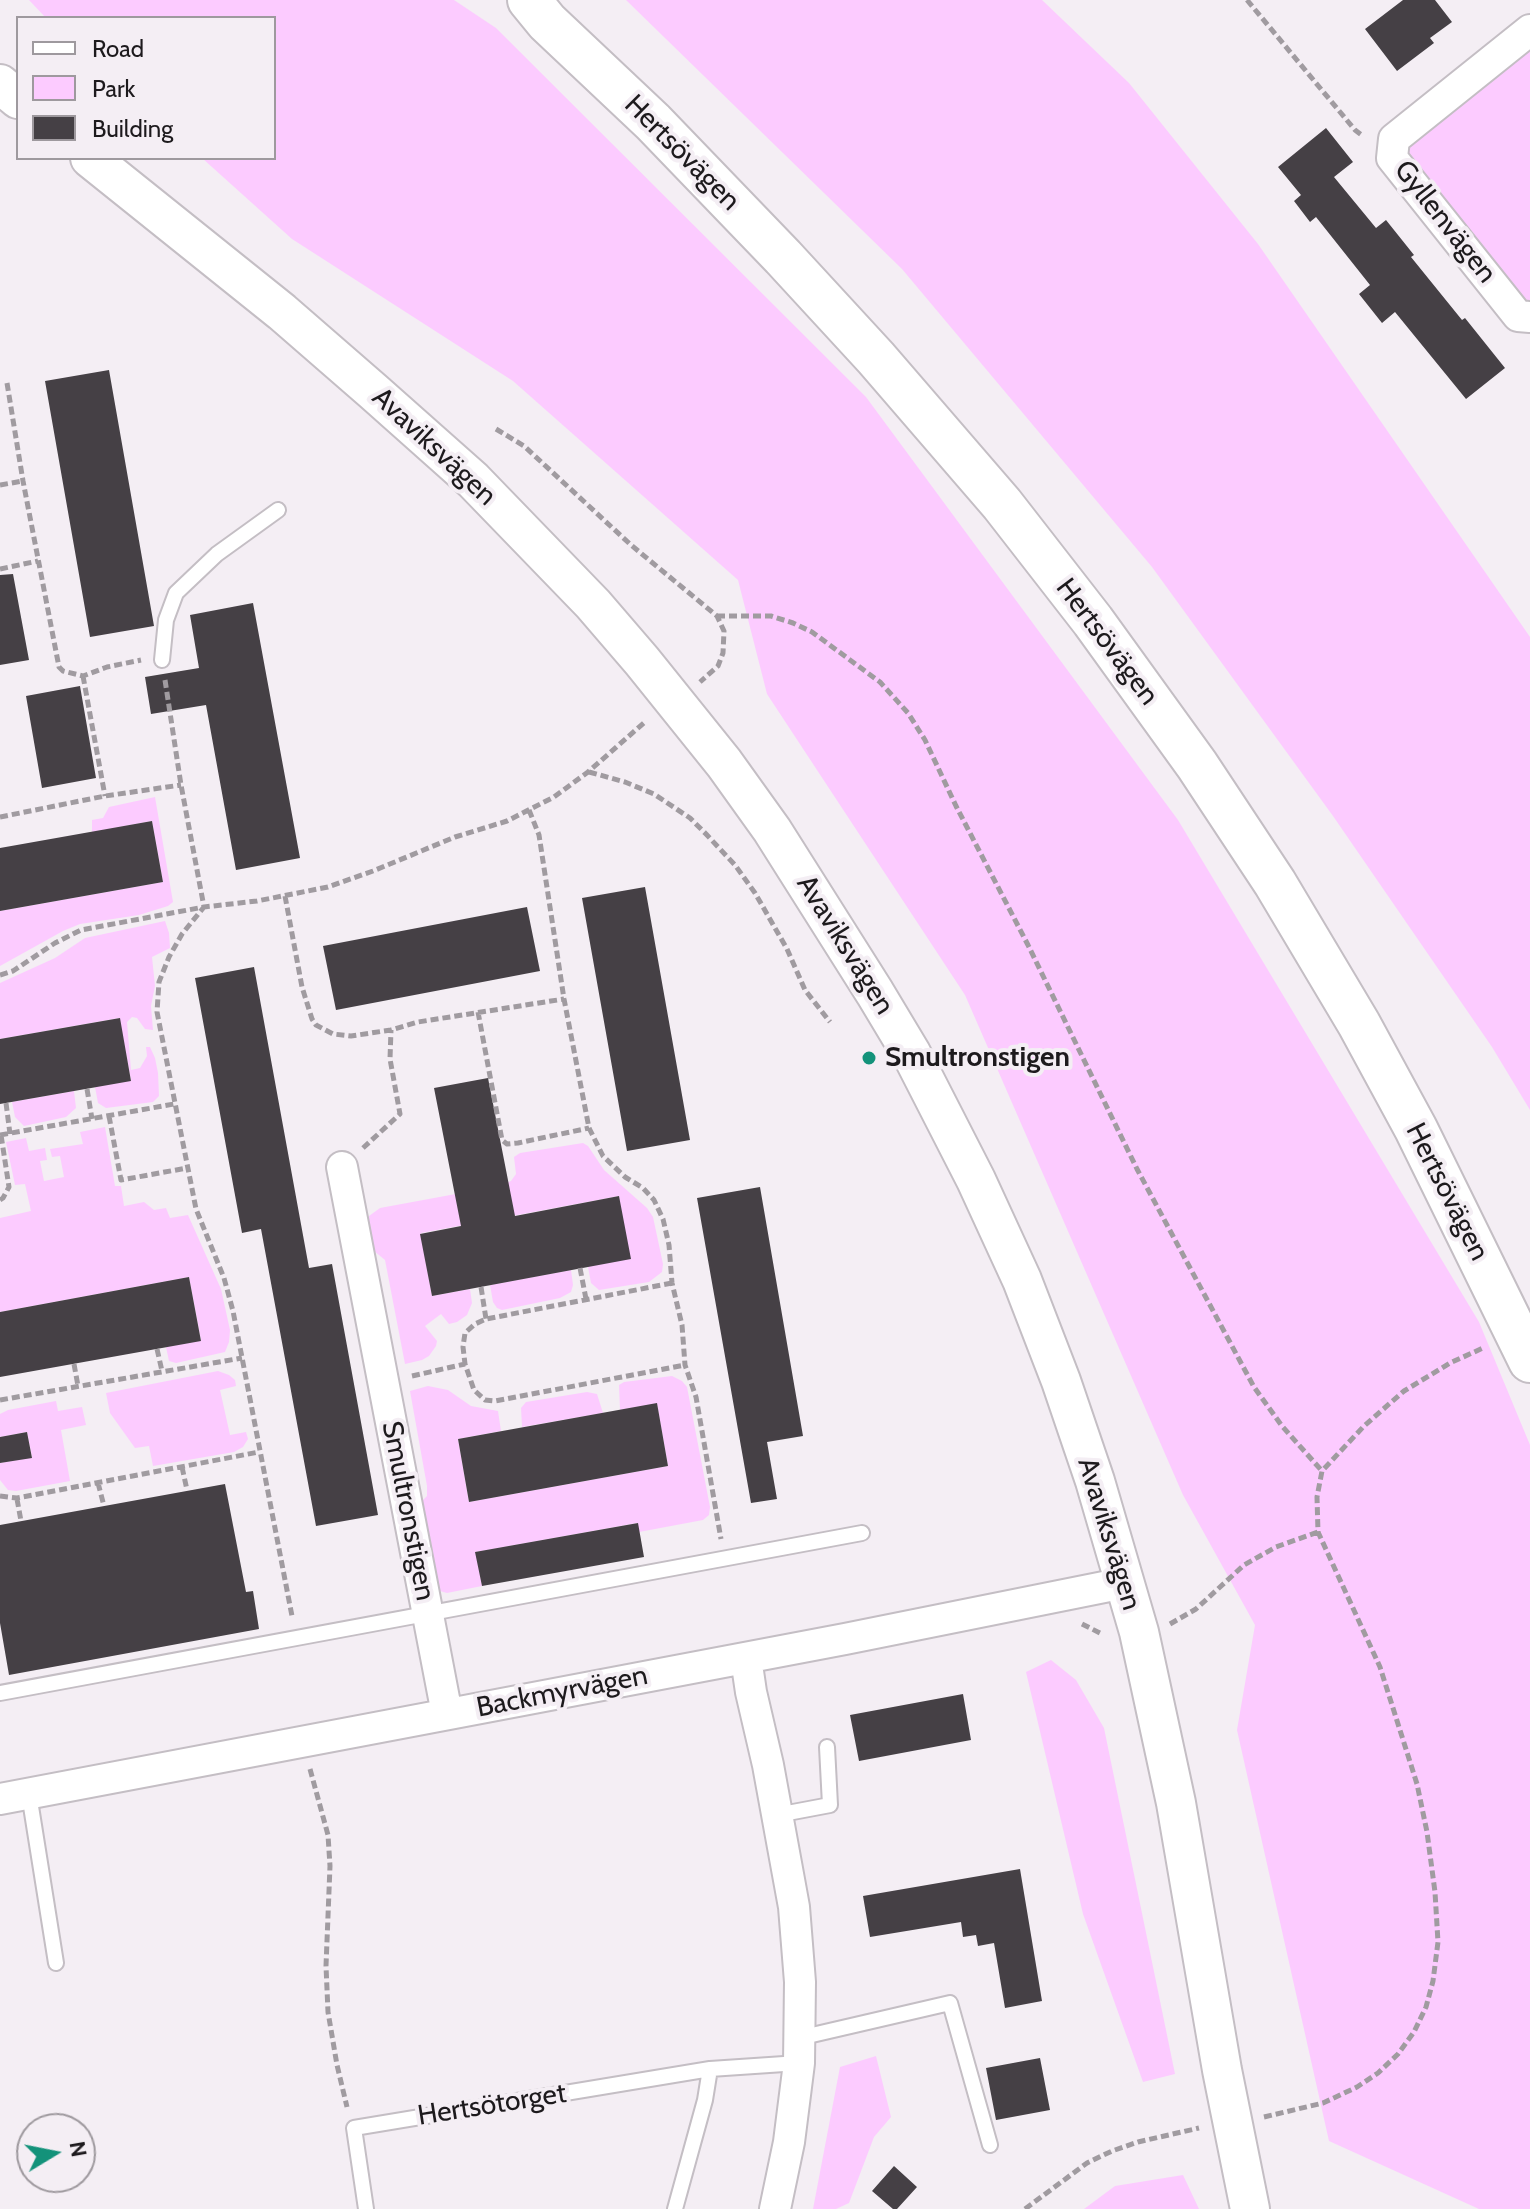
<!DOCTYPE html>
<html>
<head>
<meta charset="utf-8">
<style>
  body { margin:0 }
  #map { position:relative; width:1530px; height:2209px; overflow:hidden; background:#f4eef4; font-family:Cabin,sans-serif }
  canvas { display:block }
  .legend { position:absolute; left:16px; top:16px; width:260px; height:144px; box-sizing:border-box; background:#f4eef4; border:2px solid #9e999e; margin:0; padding:10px 14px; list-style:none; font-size:24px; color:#1d1a1d }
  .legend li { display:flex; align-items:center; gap:16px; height:40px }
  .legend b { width:40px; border:2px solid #9e999e }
  .north { position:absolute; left:16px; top:2113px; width:80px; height:80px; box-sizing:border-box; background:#f4eef4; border:2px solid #9e999e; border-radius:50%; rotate:80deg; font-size:22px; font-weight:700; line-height:32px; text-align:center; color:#1d1a1d }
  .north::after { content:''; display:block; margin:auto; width:28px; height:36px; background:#13927a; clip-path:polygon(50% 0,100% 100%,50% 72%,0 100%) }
</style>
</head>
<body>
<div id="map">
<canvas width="1530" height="2209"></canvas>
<ul class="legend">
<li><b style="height:10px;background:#fff"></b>Road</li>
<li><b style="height:22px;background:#fccbff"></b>Park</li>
<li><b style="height:22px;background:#454045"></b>Building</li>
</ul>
<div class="north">N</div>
</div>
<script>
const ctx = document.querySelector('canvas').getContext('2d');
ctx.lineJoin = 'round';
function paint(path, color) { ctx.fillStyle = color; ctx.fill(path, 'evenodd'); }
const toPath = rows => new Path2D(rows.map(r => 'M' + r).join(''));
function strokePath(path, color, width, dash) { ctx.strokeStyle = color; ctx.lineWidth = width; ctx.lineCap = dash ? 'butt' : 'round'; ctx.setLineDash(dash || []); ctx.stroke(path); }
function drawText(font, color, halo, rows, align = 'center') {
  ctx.font = font + ' Cabin,sans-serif'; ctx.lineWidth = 8; ctx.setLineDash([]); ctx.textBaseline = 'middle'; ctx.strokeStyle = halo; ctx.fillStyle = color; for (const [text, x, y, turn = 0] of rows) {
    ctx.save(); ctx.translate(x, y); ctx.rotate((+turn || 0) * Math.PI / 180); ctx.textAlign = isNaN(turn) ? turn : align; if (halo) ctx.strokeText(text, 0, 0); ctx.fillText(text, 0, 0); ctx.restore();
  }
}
paint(toPath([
  [29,0,454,0,496,28,866,397,1178,820,1479,1322,1530,1445,1530,2209,1479,2209,1329,2141,1237,1730,1255,1625,1183,1495,965,995,767,694,738,580,513,381,292,239,202,158,274,158,274,18,46,18],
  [626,0,1042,0,1129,83,1258,244,1530,637,1530,1110,1492,1047,1333,816,1152,567,902,269],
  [1530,34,1530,318,1396,139],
  [155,797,173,902,168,906,139,915,80,924,63,931,0,966,0,911,163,882,152,821,92,832,92,820,103,818,109,807],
  [165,921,169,933,170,948,152,957,155,986,151,1006,153,1030,145,1029,137,1018,132,1017,127,1022,131,1070,140,1068,147,1056,146,1047,150,1047,155,1058,158,1073,159,1096,153,1102,106,1108,98,1103,95,1087,131,1080,119,1018,0,1039,0,983,55,958,85,938],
  [74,1091,76,1108,66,1117,24,1126,15,1117,12,1102],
  [105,1127,115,1186,121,1186,124,1206,144,1202,154,1210,166,1208,170,1218,188,1215,221,1289,230,1330,229,1342,225,1352,176,1363,169,1361,166,1347,201,1340,189,1277,0,1312,0,1218,31,1211,25,1184,15,1185,6,1142,26,1138,29,1151,45,1148,47,1160,40,1161,44,1181,64,1177,60,1156,52,1157,50,1149,83,1144,80,1132],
  [583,1143,588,1146,604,1170,647,1208,653,1217,663,1264,662,1272,649,1282,599,1290,591,1283,588,1267,619,1196,421,1233,432,1296,470,1289,472,1303,467,1315,457,1322,449,1324,441,1314,425,1326,437,1341,436,1346,429,1356,422,1360,405,1364,385,1260,374,1251,368,1222,369,1216,380,1208,499,1186,511,1181,516,1174,514,1157,520,1153],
  [571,1270,573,1285,571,1292,560,1298,502,1310,497,1308,493,1302,490,1285],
  [218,1371,229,1375,235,1380,236,1386,220,1390,230,1435,246,1432,248,1439,243,1447,234,1452,153,1466,149,1446,135,1448,110,1413,106,1393],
  [672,1376,682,1381,687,1387,710,1507,709,1515,703,1520,639,1532,637,1523,476,1552,482,1586,447,1593,440,1591,433,1575,421,1502,427,1496,427,1486,410,1391,428,1386,448,1390,471,1406,498,1411,501,1431,458,1439,469,1502,668,1466,657,1404,620,1410,619,1385,624,1382],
  [587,1392,597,1394,603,1413,522,1427,521,1408,526,1402],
  [56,1401,58,1411,82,1407,86,1425,61,1430,70,1481,16,1491,8,1490,0,1480,0,1463,32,1457,27,1432,0,1437,0,1414,8,1410],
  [1051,1660,1076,1680,1104,1728,1175,2074,1143,2082,1083,1914,1026,1672],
  [876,2056,891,2117,874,2137,849,2203,836,2209,813,2209,840,2067],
  [1183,2175,1199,2209,1084,2209,1115,2186]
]), '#fccbff');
paint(toPath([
  [1403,0,1435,0,1452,22,1430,38,1434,43,1397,71,1365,29],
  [1326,128,1353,162,1334,177,1376,228,1386,220,1414,255,1411,257,1462,320,1465,318,1505,368,1466,399,1395,312,1382,323,1359,294,1370,285,1316,217,1310,222,1294,201,1301,195,1278,167],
  [109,370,154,626,90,637,45,381],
  [13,574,29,660,0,665,0,575],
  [253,603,300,858,236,870,206,705,151,714,145,677,199,668,190,615],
  [80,686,96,778,42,788,26,696],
  [152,821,163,882,0,911,0,848],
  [645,887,690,1140,627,1151,582,898],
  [527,907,540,971,336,1010,323,946],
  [254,967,309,1268,332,1264,378,1515,316,1526,261,1229,242,1233,195,978],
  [120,1018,131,1081,0,1104,0,1039],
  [488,1078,515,1216,619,1196,631,1259,432,1296,420,1234,461,1226,434,1088],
  [760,1187,803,1436,767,1442,777,1499,751,1503,697,1198],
  [189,1277,201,1341,0,1377,0,1312],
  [657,1403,668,1466,469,1502,458,1439],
  [27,1432,32,1458,0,1463,0,1437],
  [225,1484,246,1592,253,1591,259,1629,9,1675,0,1623,0,1525],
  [638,1523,644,1557,482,1586,475,1552],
  [963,1694,971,1740,859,1761,850,1715],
  [1020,1869,1042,2001,1005,2008,994,1943,978,1946,976,1935,963,1937,961,1922,870,1937,863,1896],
  [1040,2058,1050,2110,996,2120,986,2068],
  [894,2166,917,2187,897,2209,893,2209,872,2191]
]), '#454045');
const service = toPath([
  [162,660,166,620,176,593,217,554,278,510],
  [0,1693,862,1533],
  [29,1794,56,1963],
  [777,1815,830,1805,827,1747],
  [799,2038,950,2003,990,2145],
  [366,2209,354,2128,710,2069,799,2063],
  [675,2209,705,2100,710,2069]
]);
const minor = toPath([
  [1530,30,1394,139,1392,158,1518,316,1530,317],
  [342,1167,447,1714],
  [746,1658,751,1692,768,1765,794,1907,800,1982,799,2063,789,2142,775,2209],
  [0,1799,845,1639,1124,1583]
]);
const tertiary = toPath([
  [0,84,18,99],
  [90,158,282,312,374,392,473,480,593,604,642,661,724,763,772,830,875,993,911,1053,976,1180,1022,1280,1061,1381,1095,1481,1139,1632,1176,1803,1222,2070,1250,2209]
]);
const secondary = toPath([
  [529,0,547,22,653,122,783,257,876,358,1002,504,1093,621,1197,765,1275,883,1359,1024,1416,1129,1530,1361]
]);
strokePath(service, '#c4bec4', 18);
strokePath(minor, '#c4bec4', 34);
strokePath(tertiary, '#c4bec4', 42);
strokePath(secondary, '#c4bec4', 46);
strokePath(toPath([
  [1247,0,1355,130,1363,136],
  [7,383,23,481,59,667,63,671,83,676,107,667,141,660],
  [496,429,524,446,631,545,717,616,724,631,723,653,718,666,700,682],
  [0,485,23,481],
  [0,569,38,561],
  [717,616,771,616,793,623,812,632,880,682,908,713,925,740,956,806,1028,945,1137,1169,1240,1361,1254,1387,1282,1426,1322,1471],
  [83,676,105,796],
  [165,680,181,785,204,907,182,934,169,957,159,982,157,1012,196,1209,224,1278,233,1311,292,1616],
  [589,772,625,782,654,794,690,818,706,834,735,865,755,893,787,949,805,990,830,1022],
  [529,810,539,835,564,999,589,1128,603,1156,625,1177,643,1188,654,1200,663,1219,669,1245,672,1283,682,1325,685,1365,696,1397,721,1539],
  [0,817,105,796,181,785],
  [285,896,302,987,312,1019,316,1025,333,1034,351,1036,391,1030,418,1022,564,999],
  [0,975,13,971,55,943,81,930,204,907,257,901,328,887,373,871,455,837,507,821,554,797,588,772,646,721],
  [478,1012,502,1140,507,1144,518,1143,589,1128],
  [87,1089,92,1119],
  [6,1103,10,1134],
  [109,1116,121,1180,187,1168],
  [0,1135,174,1104],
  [363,1148,400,1114,390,1059,391,1030],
  [0,1200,3,1198,9,1187,1,1135],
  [580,1268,586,1299],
  [672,1283,486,1319,475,1324,465,1333,463,1347,465,1364,474,1390,485,1400,495,1401,685,1365],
  [481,1287,486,1319],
  [157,1349,162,1371],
  [74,1364,78,1386],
  [412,1376,465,1364],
  [0,1400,242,1358],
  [182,1467,187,1490],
  [98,1483,104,1506],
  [0,1496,17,1498,259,1452],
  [17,1499,21,1521],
  [1082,1624,1102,1634],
  [1170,1624,1196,1609,1244,1565,1276,1547,1318,1532],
  [310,1769,328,1835,330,1866,326,1966,328,2012,337,2065,347,2107],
  [1264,2117,1323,2103,1357,2087,1378,2073,1398,2054,1414,2032,1426,2007,1433,1981,1438,1942,1435,1892,1427,1832,1417,1784,1380,1667,1318,1532,1317,1497,1322,1471,1364,1426,1404,1391,1450,1363,1483,1348],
  [1025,2209,1087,2163,1112,2151,1138,2142,1199,2128]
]), '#a09ba0', 5, [8, 4]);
strokePath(service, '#fff', 14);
strokePath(minor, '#fff', 30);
strokePath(tertiary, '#fff', 38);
strokePath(secondary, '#fff', 42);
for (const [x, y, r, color] of [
  [869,1058,8,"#13927a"]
]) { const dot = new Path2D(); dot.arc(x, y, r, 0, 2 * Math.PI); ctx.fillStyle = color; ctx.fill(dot); strokePath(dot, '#f4eef4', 3); }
drawText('28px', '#1d1a1d', '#f4eef4', [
  ["Hertsövägen",682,153,45],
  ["Gyllenvägen",1445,222,52],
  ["Avaviksvägen",434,447,43],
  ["Hertsövägen",1107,642,53],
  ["Avaviksvägen",845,945,58],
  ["Hertsövägen",1447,1192,63],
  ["Smultronstigen",408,1511,79],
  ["Avaviksvägen",1109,1534,73],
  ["Backmyrvägen",562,1692,-11],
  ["Hertsötorget",492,2105,-9]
]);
drawText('bold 28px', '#1d1a1d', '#f4eef4', [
  ["Smultronstigen",885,1058]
], 'left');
</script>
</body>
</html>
